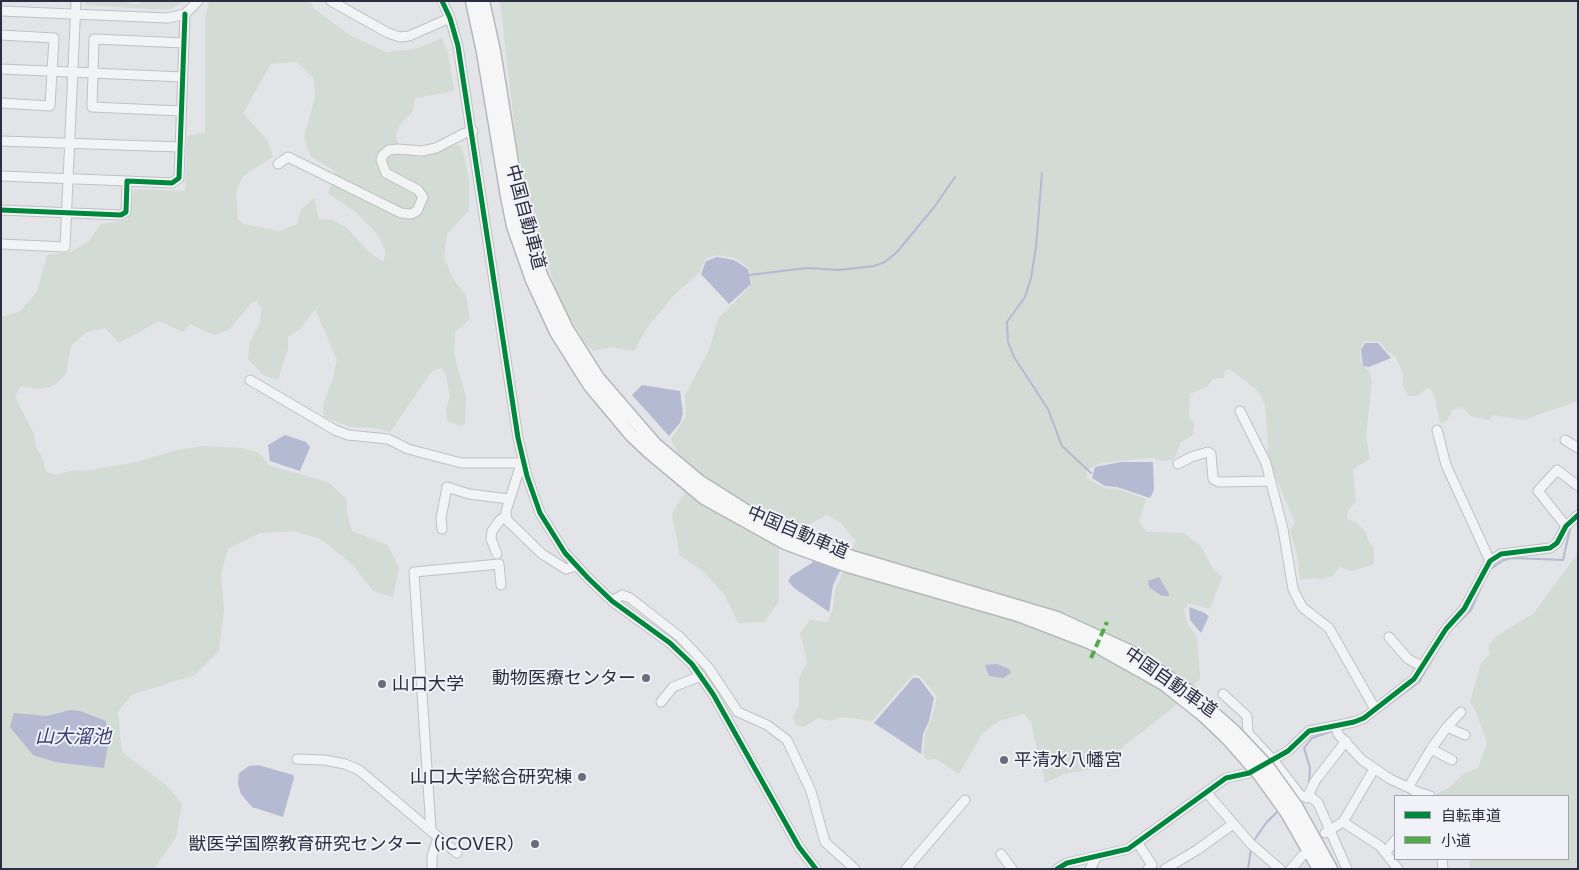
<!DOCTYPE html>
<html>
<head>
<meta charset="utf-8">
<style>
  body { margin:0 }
  #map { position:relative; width:1579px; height:870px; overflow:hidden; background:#e3e4e8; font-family:Commissioner,"Noto Sans JP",sans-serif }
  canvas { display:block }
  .frame { position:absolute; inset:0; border:2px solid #2b2d40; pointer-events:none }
  .legend { position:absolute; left:1394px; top:795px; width:175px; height:65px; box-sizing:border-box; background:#f1f2f7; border:1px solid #a2a3ae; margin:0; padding:6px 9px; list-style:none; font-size:15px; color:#2b2d40 }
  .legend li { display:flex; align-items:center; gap:10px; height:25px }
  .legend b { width:25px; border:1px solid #a2a3ae }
</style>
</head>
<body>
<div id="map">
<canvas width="1579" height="870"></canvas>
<div class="frame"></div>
<ul class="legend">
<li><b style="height:6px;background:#00873e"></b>自転車道</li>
<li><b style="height:6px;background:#54ab46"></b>小道</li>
</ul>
</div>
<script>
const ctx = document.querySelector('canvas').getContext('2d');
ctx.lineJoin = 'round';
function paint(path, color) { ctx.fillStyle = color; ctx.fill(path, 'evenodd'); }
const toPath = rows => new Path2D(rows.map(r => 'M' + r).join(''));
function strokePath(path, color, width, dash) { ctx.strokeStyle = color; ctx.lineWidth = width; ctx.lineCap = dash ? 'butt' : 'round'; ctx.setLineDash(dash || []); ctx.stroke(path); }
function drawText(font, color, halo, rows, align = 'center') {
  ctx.font = font + ' Commissioner,"Noto Sans JP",sans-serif'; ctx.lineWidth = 4; ctx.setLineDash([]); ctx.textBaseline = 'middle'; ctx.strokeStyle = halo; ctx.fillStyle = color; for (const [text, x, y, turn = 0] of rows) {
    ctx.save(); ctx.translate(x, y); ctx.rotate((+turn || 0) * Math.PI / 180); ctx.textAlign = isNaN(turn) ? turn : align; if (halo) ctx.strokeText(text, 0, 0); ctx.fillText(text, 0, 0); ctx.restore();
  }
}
paint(toPath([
  [85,1,124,1,138,5,140,1,185,1,171,9,151,9,87,5],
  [209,1,310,1,313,8,350,35,386,52,416,49,442,38,448,53,454,91,415,98,412,113,402,122,396,132,398,147,406,154,422,157,456,145,461,146,463,151,469,180,469,210,447,234,444,257,453,279,466,295,470,319,455,332,454,354,466,397,465,424,462,426,447,421,446,408,450,396,446,375,442,368,432,371,390,432,375,428,351,427,324,417,323,405,332,381,337,360,315,309,301,328,288,337,288,349,278,380,263,375,248,359,250,342,260,323,261,309,257,301,252,302,229,330,213,335,190,324,183,332,159,321,119,343,105,328,87,332,71,346,66,374,59,381,50,387,38,389,21,386,15,397,34,434,36,447,44,461,45,471,55,475,70,471,92,470,132,463,173,451,202,446,241,448,258,452,270,466,328,482,347,499,347,514,352,531,388,545,399,568,393,597,373,591,353,565,321,539,295,531,260,533,228,549,221,573,224,610,219,651,195,675,131,695,118,712,122,752,166,785,182,804,176,837,154,869,1,869,1,315,3,316,19,312,37,292,47,255,71,252,89,241,101,224,128,220,134,189,185,191,187,136,205,132,205,19],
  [297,62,314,79,315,98,304,137,310,156,335,171,328,193,357,213,378,235,386,253,383,262,368,251,347,228,332,220,319,219,314,198,301,209,297,224,279,231,244,224,238,219,236,192,243,176,273,157,268,141,243,113,271,64],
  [500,1,1578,1,1578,401,1523,420,1494,415,1488,420,1471,416,1462,407,1453,410,1446,422,1440,423,1434,395,1429,387,1417,396,1408,396,1403,386,1403,375,1396,357,1386,350,1380,342,1364,341,1360,350,1361,363,1370,373,1372,382,1366,436,1370,459,1353,469,1356,502,1348,510,1347,519,1356,522,1366,532,1368,540,1374,549,1374,564,1351,571,1340,567,1332,576,1320,580,1315,578,1300,580,1297,555,1290,530,1295,523,1267,456,1268,444,1265,405,1260,393,1239,376,1229,369,1225,371,1224,378,1213,379,1208,386,1190,394,1189,417,1194,423,1193,435,1181,442,1174,460,1161,461,1152,458,1100,463,1087,470,1086,478,1095,483,1109,489,1117,489,1146,499,1139,521,1147,532,1183,533,1201,546,1213,569,1222,577,1210,609,1188,603,1184,610,1188,625,1197,636,1200,678,1173,708,1125,745,1104,767,1064,774,1045,783,1031,722,1024,714,999,721,982,734,959,774,936,759,927,760,923,754,925,734,931,720,937,697,921,677,914,674,872,721,842,717,830,721,818,718,804,727,796,725,793,717,799,705,799,678,807,662,800,633,810,620,827,622,833,608,835,590,856,541,841,523,827,515,779,540,779,601,764,622,738,623,724,594,701,569,680,556,672,514,691,482,671,439,686,416,685,395,709,350,718,319,752,284,749,268,734,258,718,255,706,258,700,272,674,295,647,328,634,351,611,347,593,351,584,341,560,301,530,213,516,140],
  [1578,553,1578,869,1470,869,1469,859,1568,859,1568,796,1436,796,1436,794,1450,787,1463,774,1478,768,1487,742,1475,709,1470,702,1481,663,1490,654,1488,646,1496,636,1533,614]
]), '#d2dbd4');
paint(toPath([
  [717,257,734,260,748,269,751,284,729,304,701,274,706,261],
  [1365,343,1378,343,1391,358,1369,367,1363,366,1361,350],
  [642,385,680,391,683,413,680,423,669,436,632,395],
  [285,435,306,442,310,447,300,471,270,461,268,445],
  [1121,462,1153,462,1154,490,1150,498,1117,487,1105,486,1092,478,1095,467],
  [828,539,836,542,842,549,841,569,833,585,829,612,794,588,788,581,791,576,812,563,821,542],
  [1159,577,1169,594,1169,596,1162,596,1149,587,1148,581],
  [1189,607,1203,612,1209,616,1201,633,1190,620],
  [997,664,1009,669,1011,673,1003,678,989,676,985,665],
  [913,678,919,678,934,698,929,721,923,734,921,754,874,723],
  [70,710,80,711,106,721,108,745,104,768,55,762,33,755,10,727,14,713,47,716],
  [258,765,293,775,294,778,283,817,252,807,241,794,238,784,239,773,249,766]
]), '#b3bad1');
strokePath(toPath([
  [1042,173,1036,247,1031,278,1025,297,1007,322,1008,342,1014,357,1048,409,1062,446,1091,473],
  [749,275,807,268,839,270,874,266,885,262,897,252,935,206,955,177],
  [1489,570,1504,560,1513,558,1563,560,1570,529,1573,524,1578,523],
  [1455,626,1471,610,1482,585],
  [1368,720,1419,682,1440,646],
  [1340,730,1364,722],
  [1309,784,1310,768,1304,748,1312,738,1333,731],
  [1253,842,1266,823,1280,809],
  [1248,869,1251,849]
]), '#b3bad1', 2);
const minor = toPath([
  [331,1,388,33,400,37,409,36,450,18],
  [442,1,450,18,458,46,518,438,527,476,540,513,565,553,588,578,612,601,670,643,692,664,713,694,799,847,816,869],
  [1,11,168,18,185,14,198,1],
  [1,35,54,38,50,106,1,103],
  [1,69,183,77],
  [181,111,92,107,94,39,184,43],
  [1,141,180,147],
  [278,164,288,157,401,213,411,214,417,211,423,197,418,190,386,173,381,160,383,155,389,150,398,149,422,151,436,148,465,133,473,131],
  [1,176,127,181],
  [1,210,121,215,126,212,127,181,172,183,179,178,185,14],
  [1,244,65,247,76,1],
  [250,380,335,430,348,435,388,439,408,449,461,463,523,463],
  [1240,411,1266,463,1283,529,1293,589,1302,607,1329,628,1375,709],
  [1437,430,1446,465,1490,561],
  [1565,440,1578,448],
  [521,464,506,511,507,520,542,554,566,569,576,566],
  [1178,464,1191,457,1208,452,1211,454,1213,479,1219,482,1271,481],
  [1566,526,1538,491,1557,470,1578,486],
  [442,529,441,518,447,487,469,494,509,499],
  [497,554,491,539,492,531,501,519,506,516],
  [612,601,622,595,630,598,680,637,708,667,738,712,767,725,787,740,811,791,825,842,855,869],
  [1389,637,1408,659,1422,666],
  [1223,694,1247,716,1248,733,1273,760,1301,796,1311,797,1318,803,1347,869],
  [661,702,673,687,701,676],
  [1336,726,1338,734,1362,760,1390,779,1418,792,1416,796],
  [1447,727,1465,735],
  [1431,749,1452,760],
  [297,759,324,760,345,764,359,770,457,853],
  [1409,786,1431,749,1447,727,1461,712],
  [1206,792,1251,844,1280,869],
  [1418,792,1430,796],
  [1307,798,1315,781,1346,741],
  [1343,822,1374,769],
  [431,830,414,572,499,564,501,585],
  [1325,833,1343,822,1380,846,1398,869],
  [1137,842,1152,865,1148,869],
  [1386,852,1395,840],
  [1001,854,1012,869],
  [1442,859,1443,869],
  [432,869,432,856,438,838],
  [906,869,965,800],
  [1057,869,1067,863,1128,849,1226,778,1249,773,1288,751,1309,731,1354,722,1364,718,1414,679,1446,629,1464,609,1490,561,1501,554,1550,548,1557,543,1566,526,1578,515],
  [1090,869,1096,858],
  [1165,869,1197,850,1233,824],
  [1291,869,1303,855]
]);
const highway = toPath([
  [472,1,483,52,507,196,513,226,532,280,556,332,590,386,631,435,649,452,704,498,785,543,848,566,1018,615,1091,643,1164,684,1204,716,1228,739],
  [483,1,494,51,517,194,531,249,542,277,567,329,598,378,655,444,699,481,748,512,777,527,852,557,1057,618,1129,651,1190,692,1235,732],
  [1296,806,1331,869],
  [1287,813,1319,869]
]);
strokePath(minor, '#c0c1c4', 11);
strokePath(highway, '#b6b7bc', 15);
strokePath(minor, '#f2f3f5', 9);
strokePath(highway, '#f6f6f7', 12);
const highwayBridge = toPath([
  [1235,732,1268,767,1296,806],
  [1228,739,1259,774,1287,813]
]);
strokePath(highwayBridge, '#b6b7bc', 15, []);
strokePath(highwayBridge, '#f6f6f7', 12);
strokePath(toPath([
  [1091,658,1107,622]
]), '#54ab46', 4, [8, 4]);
strokePath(toPath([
  [442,1,450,18,458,46,518,438,527,476,540,513,565,553,588,578,612,601,670,643,692,664,713,694,799,847,816,869],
  [1,210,121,215,126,212,127,181,172,183,179,178,185,14],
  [1057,869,1067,863,1128,849,1226,778,1249,773,1288,751,1309,731,1354,722,1364,718,1414,679,1446,629,1464,609,1490,561,1501,554,1550,548,1557,543,1566,526,1578,515]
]), '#00873e', 5);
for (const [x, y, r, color] of [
  [646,678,5,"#6b6d7b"],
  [382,684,5,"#6b6d7b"],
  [1004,760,5,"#6b6d7b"],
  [582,777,5,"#6b6d7b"],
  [535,844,5,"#6b6d7b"]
]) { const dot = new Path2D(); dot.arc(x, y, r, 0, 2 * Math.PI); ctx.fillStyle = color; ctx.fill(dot); strokePath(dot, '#f1f2f7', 2); }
drawText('18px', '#2b2d40', '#f1f2f7', [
  ["中国自動車道",526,217,75],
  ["中国自動車道",798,532,23],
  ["中国自動車道",1171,682,35]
]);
drawText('18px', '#2b2d40', '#f1f2f7', [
  ["動物医療センター",636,678],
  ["山口大学",392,684,"left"],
  ["平清水八幡宮",1014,760,"left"],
  ["山口大学総合研究棟",572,777],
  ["獣医学国際教育研究センター（iCOVER）",525,844]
], 'right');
drawText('italic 19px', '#384272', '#f1f2f7', [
  ["山大溜池",73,737]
]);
</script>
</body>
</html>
